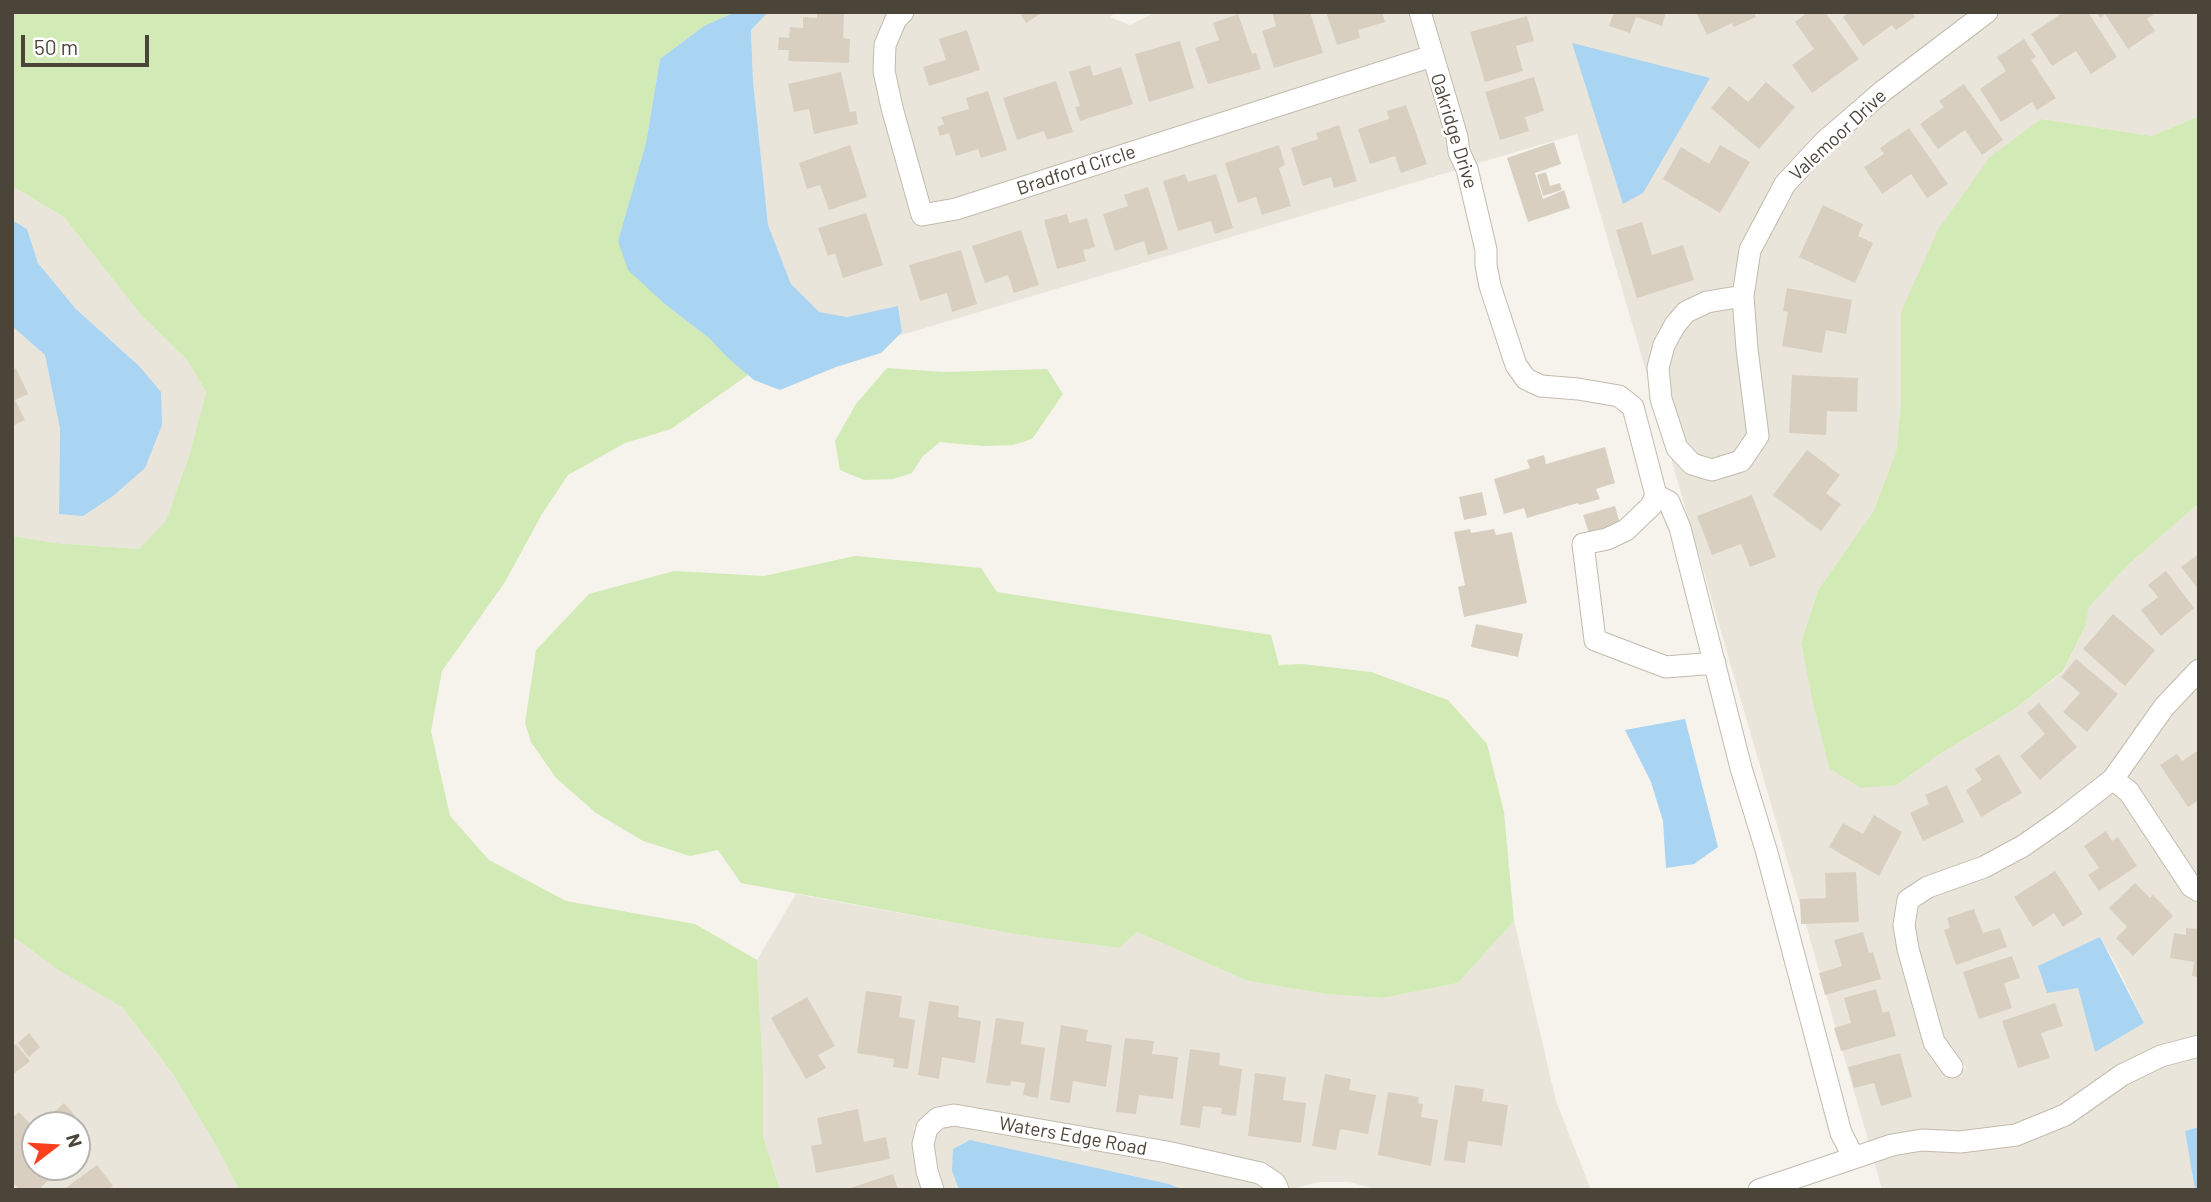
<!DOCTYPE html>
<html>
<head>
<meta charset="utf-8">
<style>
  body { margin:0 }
  #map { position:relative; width:2211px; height:1202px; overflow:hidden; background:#f6f3ec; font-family:Barlow,sans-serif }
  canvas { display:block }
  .frame { position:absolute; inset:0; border:14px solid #4b4439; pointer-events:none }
  .north { position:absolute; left:21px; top:1111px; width:70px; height:70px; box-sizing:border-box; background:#fff; border:2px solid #b7b4b0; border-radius:50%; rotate:73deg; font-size:19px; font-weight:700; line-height:28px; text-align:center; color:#4b4439 }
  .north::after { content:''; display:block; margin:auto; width:24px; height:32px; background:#fc3f1d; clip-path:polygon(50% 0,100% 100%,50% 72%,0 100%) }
  .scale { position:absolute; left:21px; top:35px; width:128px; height:32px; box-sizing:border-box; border:4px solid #4b4439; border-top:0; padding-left:9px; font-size:21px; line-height:24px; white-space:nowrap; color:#4b4439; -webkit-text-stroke:5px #fff; paint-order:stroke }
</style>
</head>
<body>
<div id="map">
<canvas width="2211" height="1202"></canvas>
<div class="frame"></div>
<div class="north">N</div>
<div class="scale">50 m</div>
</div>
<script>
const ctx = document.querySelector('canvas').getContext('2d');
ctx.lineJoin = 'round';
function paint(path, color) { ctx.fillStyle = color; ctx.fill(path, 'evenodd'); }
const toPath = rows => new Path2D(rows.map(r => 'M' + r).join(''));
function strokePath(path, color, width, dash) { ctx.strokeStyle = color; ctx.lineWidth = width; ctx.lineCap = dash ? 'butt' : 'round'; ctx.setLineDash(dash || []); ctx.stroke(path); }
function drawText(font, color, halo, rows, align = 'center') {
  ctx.font = font + ' Barlow,sans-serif'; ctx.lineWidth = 5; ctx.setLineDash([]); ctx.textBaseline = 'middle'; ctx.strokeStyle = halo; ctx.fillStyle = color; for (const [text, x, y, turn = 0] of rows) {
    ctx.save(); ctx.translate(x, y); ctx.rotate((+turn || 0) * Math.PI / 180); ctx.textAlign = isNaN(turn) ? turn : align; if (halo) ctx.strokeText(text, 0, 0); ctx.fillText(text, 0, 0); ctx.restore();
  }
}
paint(toPath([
  [768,12,890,12,876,42,913,217,1425,67,1456,170,898,336,902,332,898,306,847,317,818,312,791,284,768,226,753,81,751,30],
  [916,12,1116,12,1110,17,1130,25,1156,12,1410,12,1420,50,954,201,930,205,901,105,894,69,895,46,905,23],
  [1430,12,1972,12,1817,137,1734,289,1706,293,1650,385,1577,134,1475,164,1469,150],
  [2002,12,2199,12,2199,116,2152,136,2041,119,1901,403,1896,452,1873,512,1818,590,1801,643,1813,704,1829,768,1897,785,1938,755,2016,708,2063,672,2086,625,2089,607,2129,564,2199,503,2199,657,2157,701,2106,773,2058,811,2018,838,1980,859,1903,893,1926,1047,1950,1079,1966,1068,1944,1038,1918,946,1914,924,1918,905,2113,791,2121,798,2183,891,2199,904,2199,1036,2060,1107,2014,1127,1869,1143,1670,455,1708,479,1768,435,1757,348,1753,296,1759,252,1794,188,1831,148,1889,98],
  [2100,937,2119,970,2144,1023,2095,1051,2078,988],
  [12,186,64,217,141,315,187,360,206,392,190,453,166,522,139,549,55,543,12,536,12,326,45,355,60,429,59,513,139,366,75,308,38,263,27,229,12,220],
  [1734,307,1742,394,1748,435,1735,454,1713,461,1698,456,1686,443,1671,397,1668,368,1673,348,1683,329,1692,318,1710,310],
  [2199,684,2199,879,2126,777,2172,712],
  [796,894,1014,934,1119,948,1137,932,1248,981,1327,994,1383,998,1458,983,1514,921,1556,1101,1591,1190,1379,1190,1349,1182,1319,1182,1289,1190,1285,1180,920,1118,918,1124,913,1129,916,1131,923,1190,780,1190,763,1136,763,1071,757,960],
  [12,936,60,971,123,1008,173,1074,217,1147,239,1190,12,1190],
  [35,1125,77,1125,77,1167,35,1167],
  [2199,1055,2199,1127,2185,1131,2195,1190,1882,1190,1874,1160,1894,1154,1922,1149,1961,1151,2127,1083,2164,1064],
  [954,1124,1165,1161,1255,1182,1267,1190,1184,1190,1169,1184,952,1171,959,1190,944,1190,933,1144,936,1132,942,1126]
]), '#eae5da');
paint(toPath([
  [12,12,735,12,704,26,660,59,646,143,618,241,666,305,709,338,748,375,671,429,625,443,568,475,542,514,505,582,442,671,431,731,450,816,489,860,566,901,695,924,757,960,763,1071,763,1136,780,1190,239,1190,217,1147,173,1074,123,1008,60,971,12,936,12,536,55,543,139,549,166,521,190,453,206,392,187,360,141,315,64,217,12,186],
  [2199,116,2199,503,2129,564,2089,607,2086,625,2063,671,2016,708,1938,755,1897,785,1861,788,1829,768,1813,704,1801,643,1818,590,1873,512,1896,452,1901,403,1901,312,1938,230,1990,157,2041,119,2152,136],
  [887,368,943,372,1047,369,1063,394,1032,439,1013,445,983,446,940,442,923,456,912,473,893,479,864,480,840,470,835,441,856,404],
  [855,556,981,568,997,592,1271,635,1279,665,1302,664,1371,672,1448,700,1487,744,1504,812,1514,921,1458,983,1383,998,1327,994,1248,981,1137,932,1119,948,1014,934,741,883,718,850,690,856,643,841,596,813,556,778,531,742,525,723,536,650,589,594,674,571,764,576]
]), '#d2eab5');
paint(toPath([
  [735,12,768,12,751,30,753,81,768,225,791,284,819,312,847,317,898,306,902,332,881,353,836,367,780,390,754,380,729,359,709,338,666,305,628,270,618,241,646,143,660,59,704,26],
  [1572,43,1710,78,1643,193,1623,204],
  [12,220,27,229,38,263,75,308,139,366,161,392,162,425,145,468,113,496,83,516,59,514,60,429,45,355,12,326],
  [1685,719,1718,847,1694,864,1666,868,1663,821,1651,782,1625,730],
  [2100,937,2144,1023,2095,1052,2078,988,2047,993,2038,966],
  [2199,1127,2199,1190,2195,1190,2185,1131],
  [970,1140,1169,1184,1184,1190,959,1190,952,1171,953,1149]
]), '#a9d4f2');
paint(toPath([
  [817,12,844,12,843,38,850,39,849,63,788,61,789,50,778,50,779,37,789,38,790,27,803,28,803,17,817,18],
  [1019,12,1043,12,1026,23],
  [1272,12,1310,12,1323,53,1274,68,1262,31,1276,26],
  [1326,12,1382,12,1385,22,1358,30,1360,38,1337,45],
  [1614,12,1666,12,1662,26,1636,17,1630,33,1609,26],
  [1696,12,1754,12,1756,17,1734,27,1732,23,1707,35],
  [1808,12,1825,12,1859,59,1812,93,1792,65,1814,49,1795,22],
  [1849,12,1912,12,1915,17,1896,30,1892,25,1863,46,1843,17],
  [2064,12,2088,12,2117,57,2091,74,2076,51,2052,66,2031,34],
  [2096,12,2157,12,2147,19,2155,31,2128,49,2105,14,2100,18],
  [1238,14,1252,54,1256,53,1261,69,1208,84,1195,48,1219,40,1213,23],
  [1527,16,1534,41,1516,46,1523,71,1485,82,1470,32],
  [967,30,980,70,929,86,923,67,946,60,939,39],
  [2024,39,2036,57,2031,60,2056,98,2037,110,2032,102,2001,122,1980,89,2006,71,1997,57],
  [1180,41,1194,88,1149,102,1135,54],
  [1090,65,1093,76,1121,67,1133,104,1080,121,1075,107,1080,106,1069,72],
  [841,72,850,112,856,111,858,124,814,134,809,109,794,112,788,84],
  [1534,77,1544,111,1525,117,1529,131,1500,140,1485,92],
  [1056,81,1073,132,1047,140,1044,131,1017,140,1003,98],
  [1766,82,1795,107,1759,149,1711,108,1729,86,1748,102],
  [1964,84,2003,140,1982,155,1965,130,1938,149,1920,124,1944,107,1939,101],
  [988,91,1007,150,981,158,978,149,956,156,949,133,940,136,937,127,944,124,941,117,969,109,966,98],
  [1406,105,1427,164,1401,173,1395,156,1370,164,1358,129,1389,119,1387,111],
  [1339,125,1357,181,1334,188,1331,177,1303,186,1291,148,1318,139,1316,133],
  [1909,128,1948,184,1927,198,1911,174,1882,194,1864,167,1884,154,1880,148],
  [1554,142,1561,164,1535,173,1543,199,1564,190,1570,208,1528,222,1507,158],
  [850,145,867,197,829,210,820,185,807,189,799,163],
  [1279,145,1285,165,1279,168,1291,206,1262,215,1256,197,1238,203,1225,163],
  [1720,145,1750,162,1720,213,1663,179,1681,147,1709,164],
  [1546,172,1550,186,1560,183,1562,190,1543,196,1537,175],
  [1185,174,1188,182,1216,174,1233,228,1215,234,1211,221,1178,231,1163,181],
  [1148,187,1168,249,1148,255,1144,241,1115,251,1103,214,1128,206,1124,195],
  [1823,205,1863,224,1858,236,1873,243,1855,283,1799,257],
  [866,213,883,265,843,278,835,253,828,256,818,228],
  [1067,214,1069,223,1087,218,1095,247,1083,250,1086,261,1057,269,1044,220],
  [1642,222,1652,255,1683,245,1694,280,1637,298,1616,230],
  [1021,230,1039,285,1014,293,1008,275,985,283,972,246],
  [961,250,977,304,952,312,947,293,920,301,909,265],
  [1787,288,1852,300,1846,334,1826,330,1822,353,1782,346,1788,312,1783,311],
  [16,368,28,394,15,400,25,420,12,426,12,370],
  [1792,375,1858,378,1857,412,1827,411,1826,435,1789,433],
  [1605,447,1615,483,1596,489,1600,499,1579,505,1578,503,1527,518,1524,508,1504,514,1494,479,1530,468,1527,460,1544,455,1546,464],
  [1807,450,1840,475,1826,493,1841,504,1821,531,1773,495],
  [1482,492,1487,515,1464,520,1459,497],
  [1752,495,1776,557,1750,567,1741,544,1712,555,1697,516],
  [1615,506,1620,524,1589,533,1583,515],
  [1470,529,1471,533,1494,529,1496,535,1512,532,1527,603,1464,617,1458,587,1465,585,1454,532],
  [2199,554,2199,590,2181,567],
  [2166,571,2194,608,2161,636,2141,610,2158,597,2148,585],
  [2113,614,2155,650,2125,686,2083,649],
  [1476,624,1523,634,1518,657,1471,647],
  [2076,659,2118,694,2087,732,2063,712,2080,693,2061,677],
  [2039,703,2077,747,2040,780,2020,756,2045,734,2027,713],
  [2199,750,2199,800,2188,807,2160,765,2177,754,2182,761],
  [1999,754,2022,793,1981,817,1966,790,1982,780,1975,769],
  [1947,785,1964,822,1923,841,1910,813,1929,804,1925,795],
  [1874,815,1902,832,1879,876,1829,847,1843,823,1863,834],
  [2106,831,2112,841,2118,837,2137,866,2099,891,2088,875,2099,868,2084,846],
  [2055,871,2083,914,2063,927,2054,913,2033,927,2014,897],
  [1856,872,1859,922,1801,924,1800,899,1826,898,1825,873],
  [2135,883,2150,898,2153,895,2173,916,2133,956,2116,938,2127,927,2109,908],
  [1974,909,1983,933,2000,928,2007,947,1956,965,1944,930,1950,928,1947,918],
  [2186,928,2199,929,2199,977,2192,976,2194,962,2170,958,2174,933,2186,935],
  [1863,932,1869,953,1873,952,1881,979,1825,995,1819,973,1842,966,1834,940],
  [2012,956,2020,978,2004,983,2012,1008,1979,1019,1963,972],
  [1876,989,1883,1013,1889,1011,1896,1036,1841,1051,1834,1028,1851,1023,1844,998],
  [866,991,902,996,899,1017,915,1020,908,1069,893,1067,894,1059,857,1053],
  [807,997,835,1046,818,1055,826,1068,806,1079,771,1018],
  [929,1001,959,1006,958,1017,981,1021,975,1063,942,1057,939,1079,918,1075],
  [2055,1003,2063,1026,2041,1033,2050,1058,2018,1068,2002,1021],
  [996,1018,1024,1022,1021,1044,1045,1048,1038,1098,1023,1095,1025,1083,1011,1081,1010,1086,986,1083],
  [1061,1025,1088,1030,1086,1041,1112,1045,1106,1087,1073,1081,1070,1103,1050,1100],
  [29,1033,40,1047,29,1057,18,1043],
  [1125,1038,1154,1041,1152,1054,1178,1057,1173,1099,1139,1095,1136,1114,1116,1112],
  [16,1044,30,1061,12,1075,12,1047],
  [1190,1049,1220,1053,1219,1065,1242,1069,1236,1116,1221,1114,1222,1108,1203,1106,1200,1128,1180,1125],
  [1900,1053,1912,1097,1881,1106,1874,1083,1854,1088,1848,1067],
  [1255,1073,1286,1077,1283,1100,1306,1103,1301,1143,1248,1136],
  [1325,1074,1351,1079,1349,1090,1376,1095,1368,1134,1340,1129,1336,1150,1312,1146],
  [1455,1085,1484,1089,1482,1101,1508,1105,1502,1146,1468,1141,1465,1163,1444,1160],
  [1388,1092,1419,1097,1418,1103,1423,1104,1421,1117,1438,1120,1431,1166,1378,1155],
  [64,1103,83,1125,77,1130,77,1125,40,1125],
  [858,1109,864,1142,886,1137,890,1159,816,1173,811,1146,822,1144,817,1118],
  [19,1112,35,1129,35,1167,47,1167,54,1175,38,1190,20,1190,12,1182,12,1118],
  [97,1165,113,1186,108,1190,63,1190],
  [893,1174,898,1190,847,1190,847,1189]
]), '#d8cfc1');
const minor = toPath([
  [903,12,896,19,885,45,884,71,892,108,922,215,956,209,1432,56],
  [1420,12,1457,137,1459,152,1467,169,1486,250,1486,265,1490,286,1516,365,1526,379,1541,386,1578,389,1619,396,1633,407,1656,495,1651,506,1626,530,1607,539,1583,544,1595,640,1666,667,1715,663],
  [1743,296,1707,302,1686,312,1675,325,1664,345,1658,368,1661,399,1677,448,1692,464,1712,470,1741,461,1758,436,1747,349,1743,296,1750,250,1785,184,1824,142,1883,91,1987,12],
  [1656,495,1669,502,1680,528,1741,768,1767,853,1841,1133,1854,1158],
  [2113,779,2129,792,2191,886,2199,891],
  [1952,1067,1934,1042,1908,949,1904,925,1908,900,1928,887,1984,867,2023,846,2063,818,2113,779,2164,707,2199,670],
  [933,1190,927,1171,923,1144,927,1128,938,1118,954,1115,1167,1152,1260,1173,1275,1183,1278,1190],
  [1759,1190,1892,1145,1922,1140,1960,1142,2016,1135,2065,1115,2122,1075,2161,1056,2199,1046]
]);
strokePath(minor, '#c2bbae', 23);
strokePath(minor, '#fff', 21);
drawText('19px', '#4b4439', '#fff', [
  ["Oakridge Drive",1454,131,73],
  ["Valemoor Drive",1838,135,-43],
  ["Bradford Circle",1076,170,-18],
  ["Waters Edge Road",1073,1136,10]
]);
</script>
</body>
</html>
